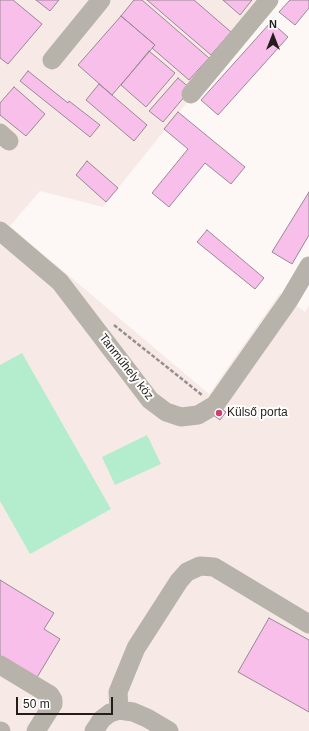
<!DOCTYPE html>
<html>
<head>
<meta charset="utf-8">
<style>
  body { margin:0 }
  #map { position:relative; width:309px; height:731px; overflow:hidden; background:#fdf8f6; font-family:Helvetica,sans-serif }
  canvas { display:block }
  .north { position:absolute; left:253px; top:16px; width:40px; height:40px; -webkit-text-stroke:3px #fff; paint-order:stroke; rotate:0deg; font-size:11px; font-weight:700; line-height:16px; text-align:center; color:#251d1a }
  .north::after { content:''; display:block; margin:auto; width:14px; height:18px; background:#251d1a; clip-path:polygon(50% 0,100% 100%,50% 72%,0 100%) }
  .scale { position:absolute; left:16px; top:697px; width:97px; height:18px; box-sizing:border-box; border:2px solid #251d1a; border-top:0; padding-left:5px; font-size:12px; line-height:14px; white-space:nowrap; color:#251d1a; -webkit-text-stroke:3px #fff; paint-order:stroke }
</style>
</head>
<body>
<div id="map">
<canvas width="309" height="731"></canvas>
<div class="north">N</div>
<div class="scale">50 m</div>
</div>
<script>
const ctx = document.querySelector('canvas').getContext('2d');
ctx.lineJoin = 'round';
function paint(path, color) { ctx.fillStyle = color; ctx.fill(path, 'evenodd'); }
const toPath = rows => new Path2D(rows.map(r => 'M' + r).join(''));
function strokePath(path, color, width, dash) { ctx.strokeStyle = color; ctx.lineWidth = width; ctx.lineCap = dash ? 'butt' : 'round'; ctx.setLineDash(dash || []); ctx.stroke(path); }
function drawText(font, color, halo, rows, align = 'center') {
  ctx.font = font + ' Helvetica,sans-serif'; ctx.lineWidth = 4; ctx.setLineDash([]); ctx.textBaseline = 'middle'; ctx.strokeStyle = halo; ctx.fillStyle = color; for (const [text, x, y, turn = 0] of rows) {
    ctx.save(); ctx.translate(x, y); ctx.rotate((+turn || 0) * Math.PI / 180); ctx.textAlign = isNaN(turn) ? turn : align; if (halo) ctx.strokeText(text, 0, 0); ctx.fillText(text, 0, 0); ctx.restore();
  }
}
paint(toPath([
  [0,0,269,0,103,207,40,191,10,226,209,394,280,293,305,312,309,305,309,731,0,731]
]), '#f7eae6');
paint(toPath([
  [22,353,111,509,30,554,0,501,0,365],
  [147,435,161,464,115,485,102,457]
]), '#b3edcd');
const building = toPath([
  [0,0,13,0,42,24,8,64,0,58,0,0],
  [36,0,59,0,50,11,36,0],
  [134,0,142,0,209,58,189,80,152,48,155,45,121,16,134,0],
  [147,0,194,0,231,32,211,55,147,0],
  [223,0,252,0,240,15,223,0],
  [290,0,309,0,309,8,295,25,279,12,290,0],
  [121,16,155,45,112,95,78,65,121,16],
  [271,22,288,37,218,115,201,100,271,22],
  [149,51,175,73,146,107,121,85,149,51],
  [28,71,68,103,69,101,100,125,90,137,20,81,28,71],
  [178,78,191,89,163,122,149,111,178,78],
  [99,84,147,125,134,141,86,100,99,84],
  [14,87,45,114,26,136,0,115,0,103,14,87],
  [178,112,245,167,231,184,205,163,169,207,152,193,188,149,164,129,178,112],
  [87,161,118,188,106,202,76,175,87,161],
  [309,192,309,235,292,264,272,252,309,192],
  [207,230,264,278,255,289,197,242,207,230],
  [218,406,226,412,220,420,212,414,218,406],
  [0,580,54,613,44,629,60,639,36,679,0,657,0,580],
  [269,618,309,640,309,712,238,672,269,618]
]);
paint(building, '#f8bfea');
strokePath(building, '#9a8895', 1);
strokePath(toPath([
  [114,325,202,395]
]), '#968f8d', 2.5, [4, 2]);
strokePath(toPath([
  [52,60,101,0],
  [191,94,269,0],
  [0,133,9,141],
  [0,231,60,282,150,400,166,412,181,417,198,415,215,405,289,300,309,266],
  [0,665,50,695,53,700,53,704,36,731],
  [119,710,118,692,136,648,179,581,187,572,200,566,214,567,309,624],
  [0,731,1,731],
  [94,731,102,719,110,713,119,710,133,712,147,718,169,731]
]), '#b7b3aa', 19);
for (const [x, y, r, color] of [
  [219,413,4,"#cb3f74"]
]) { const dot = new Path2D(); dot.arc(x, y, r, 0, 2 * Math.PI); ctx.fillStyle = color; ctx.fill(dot); strokePath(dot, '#fff', 1.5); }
drawText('12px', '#251d1a', '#fff', [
  ["Tanműhely köz",126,367,52]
]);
drawText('12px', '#251d1a', '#fff', [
  ["Külső porta",227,413]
], 'left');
</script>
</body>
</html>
